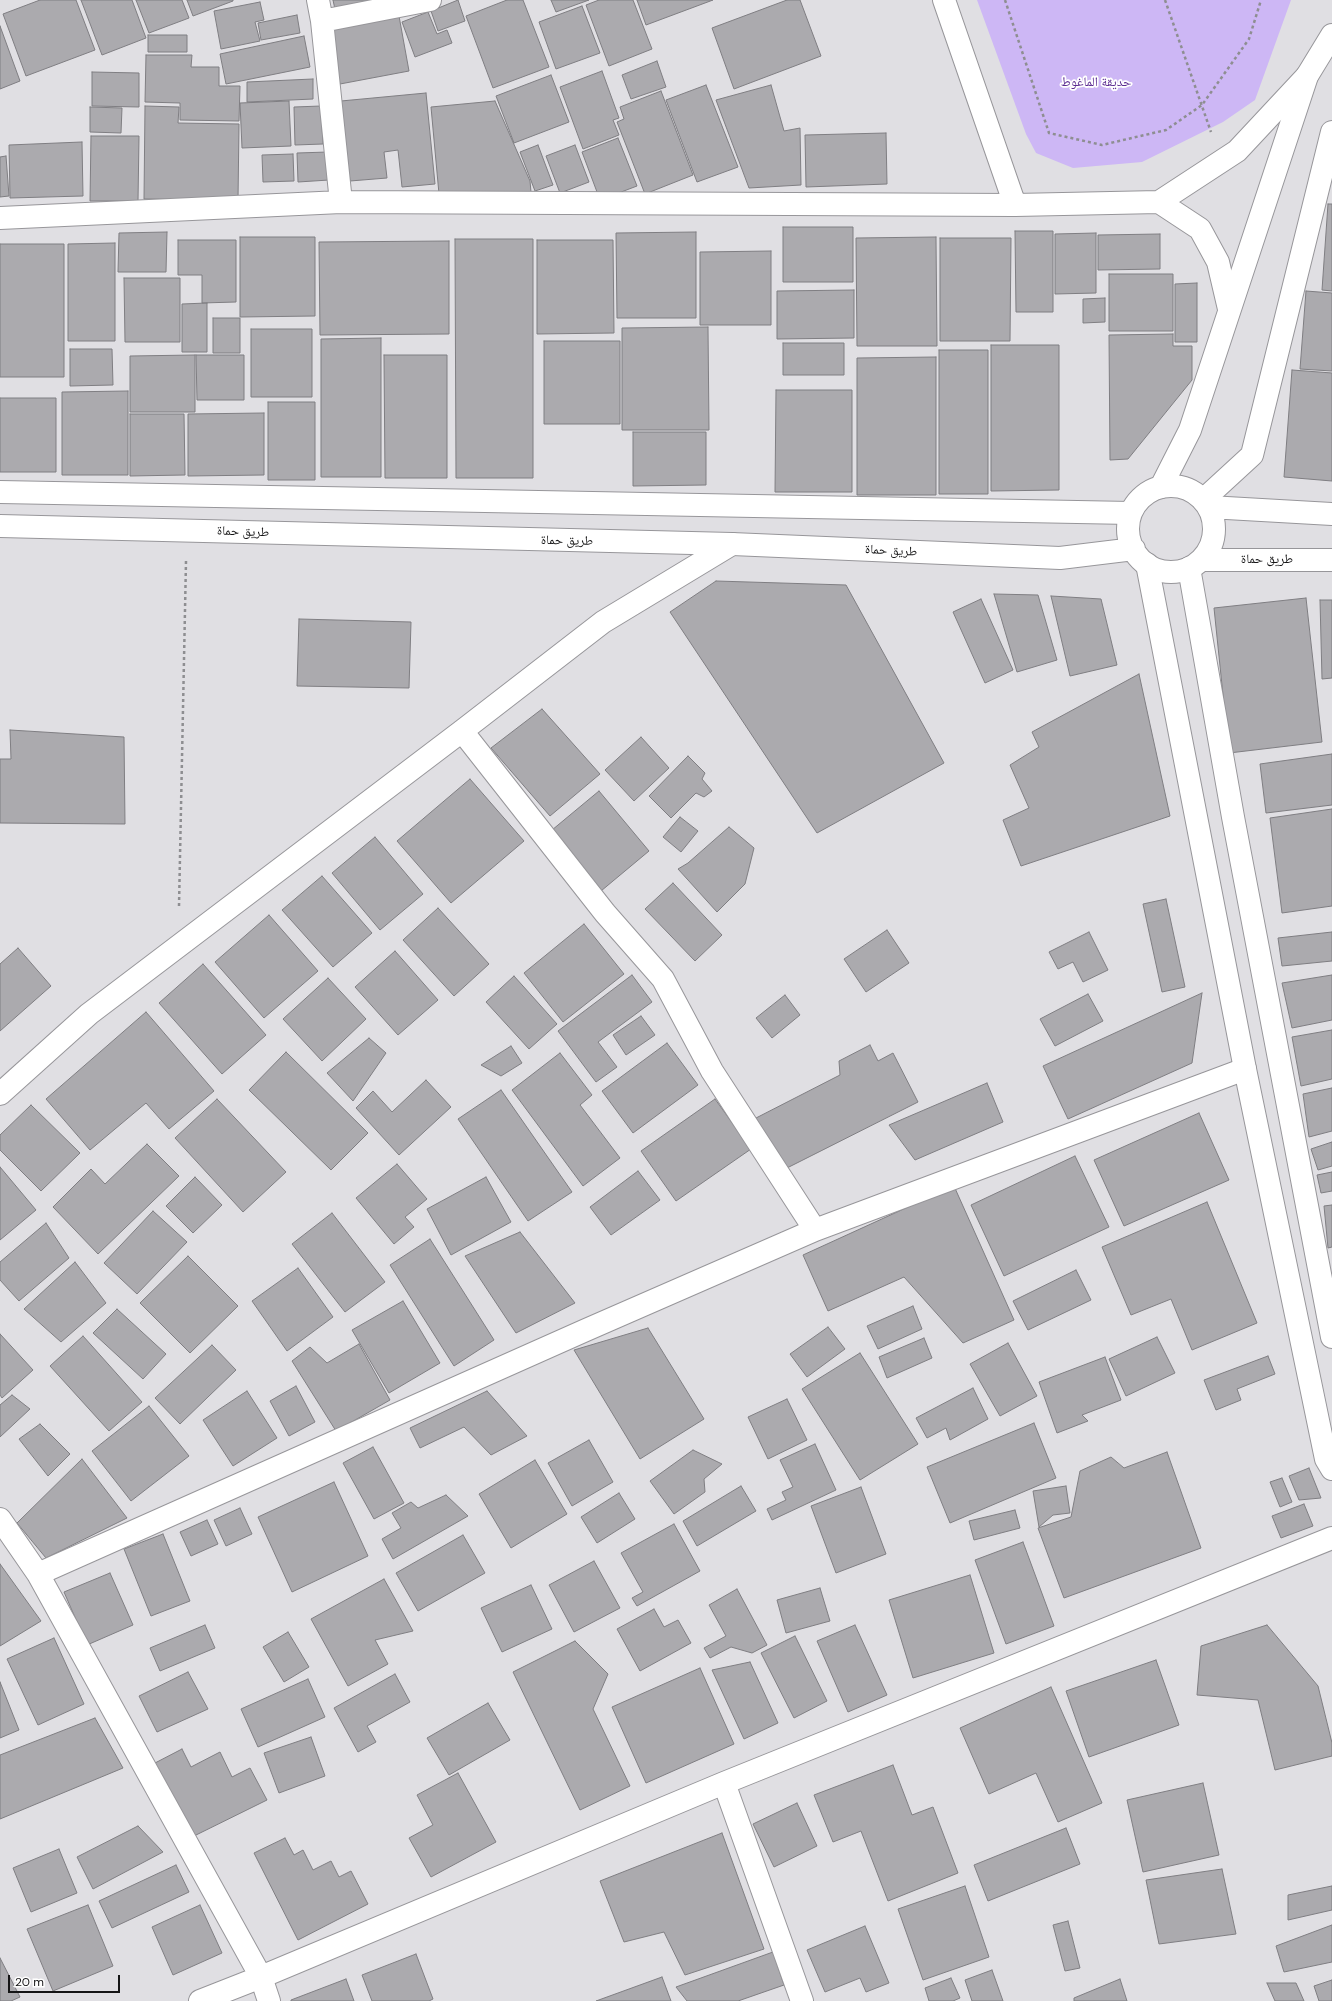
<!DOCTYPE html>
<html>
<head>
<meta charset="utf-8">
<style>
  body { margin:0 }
  #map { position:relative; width:1332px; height:2001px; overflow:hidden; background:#e0dfe3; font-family:"DM Sans",sans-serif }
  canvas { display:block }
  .scale { position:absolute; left:8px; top:1975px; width:112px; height:18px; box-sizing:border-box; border:2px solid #151516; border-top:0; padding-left:5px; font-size:12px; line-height:14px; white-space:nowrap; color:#151516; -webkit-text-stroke:3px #fff; paint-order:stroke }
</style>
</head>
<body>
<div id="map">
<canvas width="1332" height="2001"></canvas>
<div class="scale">20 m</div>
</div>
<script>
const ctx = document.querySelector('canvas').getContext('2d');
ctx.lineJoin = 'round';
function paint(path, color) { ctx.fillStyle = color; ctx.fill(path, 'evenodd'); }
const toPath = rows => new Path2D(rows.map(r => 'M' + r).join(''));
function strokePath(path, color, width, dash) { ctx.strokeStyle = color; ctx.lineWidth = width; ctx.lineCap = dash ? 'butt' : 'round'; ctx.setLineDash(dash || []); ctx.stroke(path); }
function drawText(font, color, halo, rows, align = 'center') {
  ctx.font = font + ' "DM Sans","Noto Naskh Arabic",sans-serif'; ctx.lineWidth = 3.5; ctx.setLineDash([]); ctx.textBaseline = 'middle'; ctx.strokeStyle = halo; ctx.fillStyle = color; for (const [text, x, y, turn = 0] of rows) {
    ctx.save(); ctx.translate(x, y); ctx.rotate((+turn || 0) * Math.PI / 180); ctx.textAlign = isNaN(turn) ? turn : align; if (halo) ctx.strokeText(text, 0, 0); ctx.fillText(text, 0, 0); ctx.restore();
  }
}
paint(toPath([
  [977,0,1291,0,1255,100,1223,122,1142,162,1073,168,1036,153,1026,134]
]), '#cdb7f5');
const building = toPath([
  [40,0,76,0,95,50,26,76,3,14,40,0],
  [81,0,132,0,146,38,102,55,81,0],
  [136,0,182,0,189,18,149,33,136,0],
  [187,0,233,0,233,1,193,16,187,0],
  [333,0,395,0,336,14,333,0],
  [458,0,465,21,438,31,431,11,458,0],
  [507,0,523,0,549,67,493,88,466,16,507,0],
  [551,0,589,0,556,12,551,0],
  [599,0,633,0,652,49,609,66,586,5,599,0],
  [637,0,713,0,646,25,637,0],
  [787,0,800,0,821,56,734,89,712,28,787,0],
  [260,2,264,20,255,22,260,41,221,49,214,11,260,2],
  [582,6,600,53,556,69,539,22,582,6],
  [428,12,437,34,447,30,452,43,415,57,402,22,428,12],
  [297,15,300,33,261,40,258,23,297,15],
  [399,16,409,71,340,84,330,29,399,16],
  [0,26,20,81,0,89,0,26],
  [148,35,187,35,187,52,148,52,148,35],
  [304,36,310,67,226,84,220,54,304,36],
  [146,55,192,55,191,67,219,67,219,86,240,86,239,121,180,120,180,103,145,102,146,55],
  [657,61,666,87,631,99,622,75,657,61],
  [602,71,619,118,613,120,619,135,583,149,560,87,602,71],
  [92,72,139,73,139,107,92,106,92,72],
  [551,75,569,122,514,143,496,96,551,75],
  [313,79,313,99,247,102,247,82,313,79],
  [706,85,738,167,697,182,666,100,706,85],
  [771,85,784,131,800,128,801,185,749,188,716,100,771,85],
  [661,91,693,175,645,194,617,122,624,119,620,107,661,91],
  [426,93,435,184,402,187,398,150,384,152,387,178,350,181,341,101,426,93],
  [289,101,291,146,242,148,240,103,289,101],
  [495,101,530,181,531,192,439,194,431,107,495,101],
  [145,106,179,107,178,123,239,124,238,200,144,199,145,106],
  [321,106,323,144,295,145,294,107,321,106],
  [90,107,122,108,121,133,90,132,90,107],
  [886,133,887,184,806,187,805,135,886,133],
  [91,136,139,136,138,201,90,201,91,136],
  [618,138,637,186,600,200,582,152,618,138],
  [82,142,83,196,10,198,9,145,82,142],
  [538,145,553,185,535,191,520,152,538,145],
  [575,145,589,182,560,193,546,156,575,145],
  [328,152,329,180,298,182,297,153,328,152],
  [293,154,294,181,263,182,262,155,293,154],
  [6,156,9,196,0,197,0,157,6,156],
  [1328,204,1332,204,1332,291,1322,290,1328,204],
  [783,227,853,227,853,282,783,282,783,227],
  [1015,231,1053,231,1053,312,1016,312,1015,231],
  [167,232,166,272,118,272,119,233,167,232],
  [696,232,696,318,617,318,616,233,696,232],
  [1096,233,1096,293,1055,294,1055,234,1096,233],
  [1160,234,1160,269,1098,270,1098,235,1160,234],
  [240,237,315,237,315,316,240,317,240,237],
  [936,237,937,346,857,346,856,238,936,237],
  [940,238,1011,238,1010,341,940,341,940,238],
  [455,239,533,239,533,478,456,478,455,239],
  [178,240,236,240,236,302,202,303,202,275,178,275,178,240],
  [537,240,613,240,614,333,537,334,537,240],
  [449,241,449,334,320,335,319,242,449,241],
  [115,243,115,341,68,341,68,244,115,243],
  [0,244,64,244,64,377,0,377,0,244],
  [771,251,771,325,700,325,700,252,771,251],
  [1109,274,1173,274,1173,331,1109,331,1109,274],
  [124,278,180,278,180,342,125,342,124,278],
  [1197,283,1197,342,1175,342,1175,284,1197,283],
  [854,290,854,338,777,339,777,291,854,290],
  [1306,291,1332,293,1332,371,1300,369,1306,291],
  [1105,298,1105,322,1083,323,1083,299,1105,298],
  [207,303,207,352,182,352,182,304,207,303],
  [213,318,240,318,240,353,213,353,213,318],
  [708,327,709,430,622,430,622,328,708,327],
  [251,329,312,329,312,397,251,397,251,329],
  [1173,334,1173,346,1192,346,1192,380,1128,459,1110,460,1109,335,1173,334],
  [381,338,381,477,321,477,321,339,381,338],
  [544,341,620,341,620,424,544,424,544,341],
  [783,343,844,343,844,375,783,375,783,343],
  [991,345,1059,345,1059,490,991,491,991,345],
  [70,349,112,349,113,385,70,386,70,349],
  [939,350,988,350,988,494,939,494,939,350],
  [195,355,195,412,130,412,130,356,195,355],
  [196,355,244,355,244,400,197,400,196,355],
  [384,355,447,355,447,478,385,478,384,355],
  [936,357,936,495,857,495,857,358,936,357],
  [1292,370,1332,373,1332,481,1284,477,1292,370],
  [776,390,852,390,852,492,775,492,776,390],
  [128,391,128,475,62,475,62,392,128,391],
  [0,398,56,398,56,472,0,472,0,398],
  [268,402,315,402,315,480,268,480,268,402],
  [264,413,264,475,188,476,188,414,264,413],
  [130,414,184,414,185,475,130,476,130,414],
  [633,432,706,432,706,485,633,486,633,432],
  [716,581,846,585,944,763,817,833,670,612,716,581],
  [994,594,1038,595,1057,660,1017,672,994,594],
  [1051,596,1101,599,1117,665,1070,676,1051,596],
  [1306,598,1322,742,1229,753,1214,608,1306,598],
  [981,599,1013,670,985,683,953,612,981,599],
  [1320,600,1332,600,1332,678,1322,679,1320,600],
  [299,619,411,622,409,688,297,686,299,619],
  [1139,674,1170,816,1021,866,1003,820,1029,808,1010,765,1039,747,1032,732,1139,674],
  [542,709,600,774,550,816,491,748,542,709],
  [10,730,124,737,125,824,0,823,0,759,11,759,10,730],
  [641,737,669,768,634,801,605,770,641,737],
  [1332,754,1332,805,1266,813,1260,764,1332,754],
  [688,756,705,773,702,779,712,791,704,797,696,793,671,818,649,796,688,756],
  [470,779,524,841,451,903,397,841,470,779],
  [599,791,649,851,601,891,552,830,599,791],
  [1332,809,1332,906,1282,913,1270,818,1332,809],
  [680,817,698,831,681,852,663,837,680,817],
  [729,827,754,848,745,884,717,912,678,869,688,863,729,827],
  [375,837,423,894,380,930,332,873,375,837],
  [322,876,372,933,333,967,282,910,322,876],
  [673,883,722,935,695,961,645,909,673,883],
  [1166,899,1185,987,1162,992,1143,904,1166,899],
  [438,908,489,964,454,996,403,940,438,908],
  [269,915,318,971,264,1018,215,962,269,915],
  [584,924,624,974,563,1022,524,973,584,924],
  [887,930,909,963,866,992,844,959,887,930],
  [1089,932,1108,970,1083,982,1073,962,1058,969,1049,952,1089,932],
  [1332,932,1332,961,1282,966,1278,938,1332,932],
  [18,948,51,986,0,1031,0,964,18,948],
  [395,951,438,1000,398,1035,355,987,395,951],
  [203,964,266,1035,222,1074,159,1003,203,964],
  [632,975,652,1002,598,1042,617,1067,596,1082,558,1031,632,975],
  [1332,975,1332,1020,1292,1028,1282,983,1332,975],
  [514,976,557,1024,529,1049,486,1002,514,976],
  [328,978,366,1019,322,1061,283,1019,328,978],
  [1202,993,1192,1063,1068,1119,1043,1066,1202,993],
  [1088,994,1103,1021,1055,1046,1040,1019,1088,994],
  [785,995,800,1015,772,1038,756,1018,785,995],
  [146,1012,214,1091,169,1129,146,1103,90,1150,46,1099,146,1012],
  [641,1016,655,1035,626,1055,613,1035,641,1016],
  [1332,1030,1332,1079,1301,1086,1292,1037,1332,1030],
  [369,1038,386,1053,353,1101,327,1073,369,1038],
  [667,1043,698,1085,633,1133,602,1091,667,1043],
  [870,1045,878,1061,893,1053,918,1102,783,1170,756,1118,840,1075,839,1061,870,1045],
  [511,1046,522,1063,501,1076,481,1065,511,1046],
  [286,1052,368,1133,331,1170,249,1090,286,1052],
  [560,1053,592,1095,580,1105,620,1158,583,1186,512,1090,560,1053],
  [426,1080,451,1107,399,1155,356,1108,373,1091,392,1112,426,1080],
  [987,1083,1003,1122,915,1160,889,1125,987,1083],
  [1332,1088,1332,1131,1309,1137,1303,1094,1332,1088],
  [501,1090,572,1192,528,1221,458,1119,501,1090],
  [217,1099,286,1172,243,1212,175,1138,217,1099],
  [715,1099,751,1149,676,1201,641,1151,715,1099],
  [31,1105,80,1153,41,1191,0,1150,0,1135,31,1105],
  [1199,1113,1229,1180,1124,1226,1094,1160,1199,1113],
  [1332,1142,1332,1166,1318,1170,1311,1149,1332,1142],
  [147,1144,179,1176,98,1254,53,1207,91,1169,105,1184,147,1144],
  [1075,1156,1109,1227,1004,1276,971,1205,1075,1156],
  [397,1164,427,1199,405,1217,414,1227,394,1244,356,1198,397,1164],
  [0,1167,36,1210,0,1240,0,1167],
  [638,1171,660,1200,611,1235,590,1207,638,1171],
  [1332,1172,1332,1191,1321,1193,1317,1175,1332,1172],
  [195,1177,222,1205,193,1233,166,1206,195,1177],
  [486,1177,511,1222,451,1255,427,1209,486,1177],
  [954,1186,1014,1320,963,1343,904,1277,828,1311,803,1255,954,1186],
  [1207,1202,1257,1323,1192,1350,1171,1299,1131,1315,1102,1247,1207,1202],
  [1332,1205,1332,1247,1328,1248,1324,1206,1332,1205],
  [153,1211,187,1242,137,1294,104,1263,153,1211],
  [332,1213,385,1282,345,1312,292,1244,332,1213],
  [46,1223,69,1258,19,1301,0,1280,0,1262,46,1223],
  [520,1232,575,1303,516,1333,465,1256,520,1232],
  [430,1239,494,1340,454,1366,390,1265,430,1239],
  [188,1256,238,1306,190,1353,140,1303,188,1256],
  [75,1262,106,1303,61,1342,24,1309,75,1262],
  [298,1268,333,1317,287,1351,252,1301,298,1268],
  [1076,1270,1091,1300,1028,1330,1013,1301,1076,1270],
  [403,1301,440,1363,389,1393,352,1330,403,1301],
  [913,1306,922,1329,878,1349,867,1326,913,1306],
  [117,1309,166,1354,143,1379,93,1333,117,1309],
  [828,1327,845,1349,807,1377,790,1354,828,1327],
  [648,1328,704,1419,640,1459,574,1350,648,1328],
  [0,1334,33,1370,2,1398,0,1395,0,1334],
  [83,1336,142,1402,109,1431,50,1366,83,1336],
  [1157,1337,1175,1373,1126,1396,1109,1359,1157,1337],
  [924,1338,932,1358,887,1378,879,1357,924,1338],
  [1008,1343,1037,1396,1000,1416,970,1364,1008,1343],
  [359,1344,390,1400,336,1431,292,1361,310,1347,327,1363,359,1344],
  [212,1345,236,1370,180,1424,155,1398,212,1345],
  [860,1353,918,1444,860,1480,802,1389,860,1353],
  [1268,1356,1275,1374,1237,1389,1241,1400,1216,1410,1204,1380,1268,1356],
  [1105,1357,1121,1400,1082,1415,1088,1421,1057,1433,1039,1382,1105,1357],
  [296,1386,315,1422,289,1436,270,1401,296,1386],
  [973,1388,988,1419,950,1440,946,1428,927,1438,916,1418,973,1388],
  [247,1391,277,1438,233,1466,203,1420,247,1391],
  [487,1391,527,1436,491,1455,464,1427,420,1448,410,1428,487,1391],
  [12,1395,30,1409,0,1437,0,1405,12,1395],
  [787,1399,807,1440,768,1459,748,1417,787,1399],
  [149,1406,189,1456,131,1501,92,1451,149,1406],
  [1034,1423,1056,1478,950,1523,927,1467,1034,1423],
  [40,1424,70,1454,48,1476,19,1439,40,1424],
  [589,1440,613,1482,572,1506,548,1463,589,1440],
  [815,1444,836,1490,772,1520,767,1509,786,1500,782,1492,793,1487,780,1460,815,1444],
  [373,1447,404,1503,374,1519,343,1463,373,1447],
  [693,1450,722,1464,704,1479,705,1492,674,1514,650,1481,693,1450],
  [1167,1452,1201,1548,1064,1598,1038,1528,1071,1517,1080,1471,1111,1457,1124,1468,1167,1452],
  [82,1459,127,1518,46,1558,17,1523,82,1459],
  [535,1460,567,1514,511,1548,479,1494,535,1460],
  [1309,1468,1321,1498,1299,1500,1289,1476,1309,1468],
  [1282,1478,1292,1502,1280,1507,1270,1482,1282,1478],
  [334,1482,368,1556,292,1592,258,1517,334,1482],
  [741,1486,756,1511,697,1546,683,1521,741,1486],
  [1066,1486,1070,1513,1053,1515,1039,1527,1033,1491,1066,1486],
  [861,1487,886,1554,836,1573,811,1506,861,1487],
  [619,1493,635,1519,597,1543,581,1517,619,1493],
  [446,1495,468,1516,393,1559,382,1539,401,1528,392,1513,411,1502,418,1508,446,1495],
  [1304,1504,1313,1526,1281,1538,1272,1516,1304,1504],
  [240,1508,252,1534,226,1546,214,1520,240,1508],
  [1015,1510,1020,1528,974,1540,969,1521,1015,1510],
  [207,1520,218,1544,191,1556,180,1532,207,1520],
  [674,1524,700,1571,637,1606,632,1598,643,1592,621,1553,674,1524],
  [163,1534,190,1601,151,1616,124,1549,163,1534],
  [463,1535,485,1573,418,1611,396,1573,463,1535],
  [1023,1542,1054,1626,1006,1644,975,1560,1023,1542],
  [594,1561,620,1608,574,1632,549,1585,594,1561],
  [0,1564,41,1621,0,1646,0,1564],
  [110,1573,133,1625,87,1645,64,1592,110,1573],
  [970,1575,994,1653,913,1678,889,1600,970,1575],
  [384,1579,413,1631,375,1640,388,1664,348,1686,311,1619,384,1579],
  [531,1585,552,1629,502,1652,481,1608,531,1585],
  [820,1588,830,1621,786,1633,777,1600,820,1588],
  [737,1589,767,1645,752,1653,731,1647,710,1658,704,1648,726,1636,709,1605,737,1589],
  [654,1609,664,1627,678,1620,691,1643,640,1671,617,1629,654,1609],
  [205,1625,215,1648,160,1671,150,1648,205,1625],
  [855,1625,887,1695,848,1712,817,1641,855,1625],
  [1267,1625,1318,1686,1332,1743,1332,1756,1275,1770,1258,1700,1197,1695,1201,1646,1267,1625],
  [288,1632,309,1667,284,1682,263,1647,288,1632],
  [795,1636,827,1701,794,1718,761,1653,795,1636],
  [54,1638,84,1704,38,1725,7,1659,54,1638],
  [575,1641,608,1674,593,1709,630,1786,580,1810,513,1672,575,1641],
  [1156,1660,1179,1725,1089,1757,1066,1691,1156,1660],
  [750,1662,778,1723,744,1739,712,1670,750,1662],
  [700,1668,734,1744,646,1783,612,1707,700,1668],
  [188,1672,208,1709,157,1732,139,1696,188,1672],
  [395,1674,410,1702,367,1726,376,1742,358,1752,334,1708,395,1674],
  [308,1679,325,1717,258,1747,241,1709,308,1679],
  [0,1682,19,1730,0,1738,0,1682],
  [1051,1687,1102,1803,1058,1822,1036,1773,989,1794,960,1728,1051,1687],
  [488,1703,510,1740,449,1775,427,1738,488,1703],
  [95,1718,123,1768,0,1819,0,1755,95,1718],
  [311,1737,325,1776,279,1793,264,1753,311,1737],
  [182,1749,191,1767,220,1752,232,1777,250,1768,267,1800,192,1837,155,1763,182,1749],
  [893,1765,912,1815,933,1807,958,1873,888,1901,861,1831,833,1842,814,1795,893,1765],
  [458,1773,496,1842,431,1877,409,1838,433,1825,417,1795,458,1773],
  [1203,1783,1219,1855,1143,1872,1127,1800,1203,1783],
  [797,1803,817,1846,774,1867,753,1824,797,1803],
  [138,1826,163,1852,93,1889,77,1857,138,1826],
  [1066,1828,1080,1864,988,1901,974,1865,1066,1828],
  [722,1833,764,1949,685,1975,664,1932,624,1942,600,1881,722,1833],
  [285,1838,294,1855,303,1850,313,1870,331,1861,339,1877,351,1871,368,1904,298,1940,254,1853,285,1838],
  [59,1849,77,1893,31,1912,13,1868,59,1849],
  [176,1865,189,1892,112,1928,99,1901,176,1865],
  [1222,1869,1236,1934,1159,1944,1146,1880,1222,1869],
  [965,1886,989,1957,923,1980,898,1909,965,1886],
  [1332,1886,1332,1910,1288,1920,1288,1895,1332,1886],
  [88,1905,113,1966,53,1991,27,1929,88,1905],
  [200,1905,222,1953,173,1975,152,1927,200,1905],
  [1068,1921,1080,1968,1065,1971,1053,1925,1068,1921],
  [1332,1925,1332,1962,1284,1972,1276,1946,1332,1925],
  [865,1926,889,1983,866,1992,860,1978,825,1992,807,1950,865,1926],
  [773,1952,784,1985,738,2001,687,2001,676,1987,773,1952],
  [416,1954,433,1999,429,2001,372,2001,362,1975,416,1954],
  [0,1958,20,1997,11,2001,0,2001,0,1958],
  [992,1970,1003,2001,972,2001,965,1980,992,1970],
  [662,1977,671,2001,596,2001,662,1977],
  [951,1978,960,1998,953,2001,929,2001,925,1988,951,1978],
  [346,1979,354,2001,291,2001,291,2000,346,1979],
  [1120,1979,1127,2001,1074,2001,1074,1998,1120,1979],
  [1332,1980,1332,2001,1319,2001,1314,1986,1332,1980],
  [1267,1983,1296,1983,1304,2001,1275,2001,1267,1983]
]);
paint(building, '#abaaae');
strokePath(building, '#7f7e82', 1);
const street = toPath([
  [318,0,322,21,341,202],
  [944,0,1015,205],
  [322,21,430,0],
  [1159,202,1200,229,1218,262,1229,309],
  [0,218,341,202,1015,205,1159,202,1237,151,1307,76],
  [462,731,605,913,663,979,712,1071,815,1230],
  [0,1094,89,1014,462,731,603,622,732,544],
  [0,1519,38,1574,261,1977,269,2001],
  [38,1574,586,1330,815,1230,1245,1069],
  [724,1783,802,2001],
  [200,2001,261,1977,724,1783,1332,1538]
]);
const secondary = toPath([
  [1161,487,1190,430,1307,76,1332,35],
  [1203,500,1252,455,1332,132],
  [1147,564,1245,1069,1326,1459,1332,1469],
  [1189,568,1233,817,1332,1337]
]);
const primary = toPath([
  '1128 529a43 43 0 1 1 86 0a43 43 0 1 1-86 0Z',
  [0,492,1131,513],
  [1209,507,1332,514],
  [0,526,732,544,1060,558,1134,549],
  [1202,560,1332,560]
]);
strokePath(street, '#97969a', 24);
strokePath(secondary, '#97969a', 24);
strokePath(primary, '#97969a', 24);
strokePath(toPath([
  [1005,0,1049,133,1102,145,1166,130,1202,105,1249,39,1261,0],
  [1165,0,1211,132],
  [179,906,186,561]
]), '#8e8e91', 2.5, [3, 3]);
strokePath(street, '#fff', 22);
strokePath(secondary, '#fff', 22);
strokePath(primary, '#fff', 22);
drawText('13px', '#5a2b90', '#fff', [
  ["حديقة الماغوط",1096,83]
]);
drawText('13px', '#151516', '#fff', [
  ["طريق حماة",243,532,2],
  ["طريق حماة",567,541,1],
  ["طريق حماة",891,551,3],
  ["طريق حماة",1267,560]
]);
</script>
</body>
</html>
